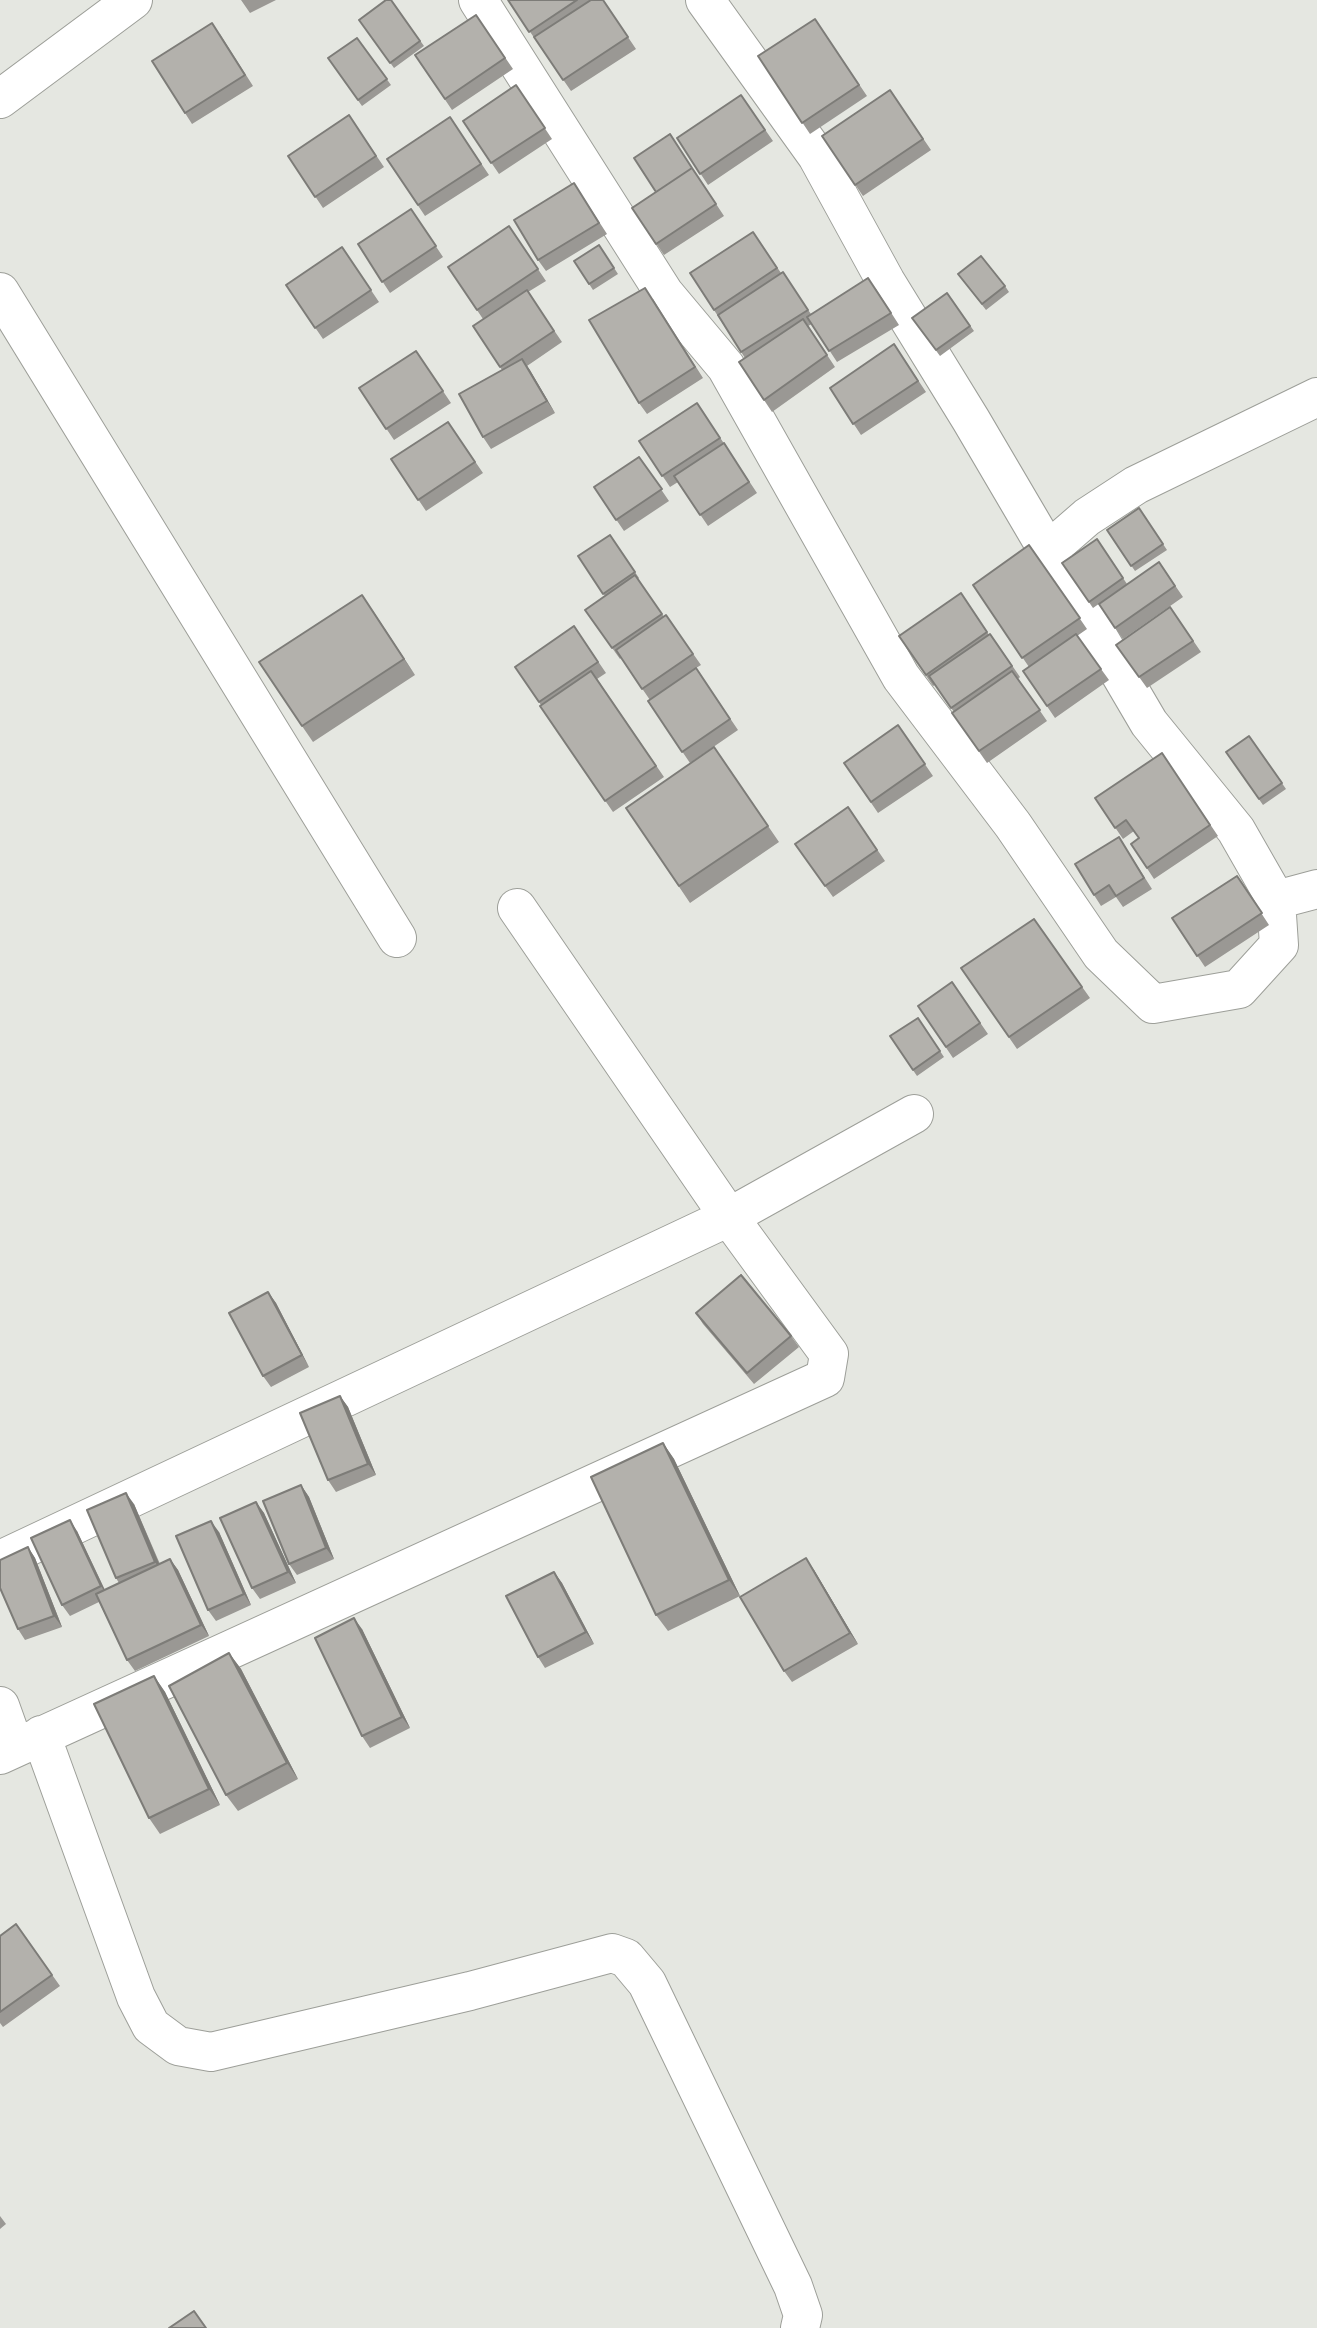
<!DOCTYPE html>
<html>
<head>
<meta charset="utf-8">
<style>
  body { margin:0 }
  canvas { display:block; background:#e5e7e1 }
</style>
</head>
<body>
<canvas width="1317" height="2328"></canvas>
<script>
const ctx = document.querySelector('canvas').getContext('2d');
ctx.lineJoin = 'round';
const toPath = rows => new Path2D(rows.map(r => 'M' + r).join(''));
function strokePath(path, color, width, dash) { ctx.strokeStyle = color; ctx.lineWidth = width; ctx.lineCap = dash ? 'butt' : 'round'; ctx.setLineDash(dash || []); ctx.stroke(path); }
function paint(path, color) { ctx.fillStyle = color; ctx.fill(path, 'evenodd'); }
const minor = toPath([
  [478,0,664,293,726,367,901,677,1013,825,1101,954,1153,1004,1239,989,1279,945,1276,900,1236,830,1149,723,971,420,886,282,817,156,705,0],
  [0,99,133,0],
  [0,292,397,938],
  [1049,550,1087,517,1136,485,1317,397],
  [1276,900,1317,889],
  [0,1560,729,1217,517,908],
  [0,1706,15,1748],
  [41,1735,136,1997,151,2026,178,2046,211,2052,470,1991,612,1953,626,1958,647,1983,793,2286,803,2315,800,2328],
  [0,1755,825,1378,829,1354,729,1217,914,1114]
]);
strokePath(minor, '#9d9f99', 40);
strokePath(minor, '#fff', 38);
paint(toPath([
  [241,0,276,0,250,13],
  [391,0,424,46,394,68,359,20],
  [508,0,603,0,636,49,571,91],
  [476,15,513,69,452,110,415,55],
  [815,19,867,96,810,134,758,56],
  [220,34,253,86,192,124,185,113],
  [357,38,391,85,362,106,328,58],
  [516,85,552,139,499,174,463,121],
  [890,90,931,150,863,196,822,136],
  [741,95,773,141,708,185,677,138],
  [349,115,384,167,323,208,288,156],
  [450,117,489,175,425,216,387,159],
  [670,134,724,216,664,255,632,208,656,192],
  [574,183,607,234,546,271,538,260],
  [411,209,443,257,390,293,358,244],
  [509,226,546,281,528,292,562,342,527,366,555,413,491,449,483,437,502,370,473,326,483,319,448,267],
  [753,232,781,273,811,314,876,289,899,325,837,362,812,324,808,326,835,367,772,412,764,400,745,358,714,310],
  [599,245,618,274,593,290,574,261],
  [342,247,379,302,323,339,286,285],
  [958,274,1005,286,1009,292,986,310],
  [947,293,974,331,940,356,912,318],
  [653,299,703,378,647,414,639,403],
  [894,344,926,392,861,435,830,388],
  [416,351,451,403,394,440,359,388],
  [697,403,757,493,708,526,678,482,670,487,639,441],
  [448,422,483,473,426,511,391,459],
  [639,457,669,501,624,531,594,487],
  [1139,508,1167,550,1135,571,1107,530],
  [610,535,639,578,638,579,664,617,666,615,701,665,696,668,738,730,690,763,648,701,650,700,621,658,620,659,585,610,605,596,578,556],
  [1097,539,1127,584,1093,608,1062,563],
  [1029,545,1087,629,1077,636,1109,680,1055,718,1023,671,1029,667,973,585],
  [1159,562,1183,597,1123,639,1099,604],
  [961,593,989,635,998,645,1020,677,1018,679,1047,721,987,763,952,713,954,712,935,685,933,686,899,636],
  [1170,607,1201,652,1147,688,1116,645],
  [373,611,415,675,313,742,302,726],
  [574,626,606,673,597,679,664,777,613,812,540,706,541,705,515,667],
  [898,725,933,776,878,813,844,763],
  [1249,736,1286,789,1263,805,1226,752],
  [714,747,779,842,690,903,626,808],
  [1162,753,1218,836,1154,879,1131,844,1139,838,1134,831,1123,839,1095,798],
  [848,807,885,861,833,897,795,844],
  [1119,837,1152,889,1123,907,1116,897,1101,906,1094,895],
  [1237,876,1269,925,1205,967,1172,918],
  [1034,919,1090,998,1017,1049,961,968],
  [952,982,988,1034,953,1058,918,1006],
  [918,1018,944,1057,917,1076,890,1036],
  [268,1292,276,1303,309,1367,271,1387,263,1376],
  [696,1313,791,1336,799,1347,754,1384,703,1324],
  [340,1396,348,1407,376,1475,336,1492,328,1480],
  [663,1443,674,1459,740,1596,668,1631,656,1615],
  [301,1485,309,1497,334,1559,297,1575,289,1564],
  [256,1502,264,1513,296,1583,260,1599,252,1588],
  [134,1504,160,1564,170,1559,178,1570,209,1636,135,1671,127,1660,99,1602,70,1616,62,1605,77,1531,105,1590,119,1583,116,1578],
  [219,1532,251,1605,216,1621,208,1610],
  [28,1547,35,1558,62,1627,25,1640,18,1629],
  [814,1570,858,1644,792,1682,784,1671],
  [554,1572,562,1583,594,1644,545,1668,538,1657],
  [362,1629,410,1728,370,1748,362,1736],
  [229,1653,241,1669,298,1779,238,1811,226,1795],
  [154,1676,165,1692,220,1805,160,1834,149,1818],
  [16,1924,60,1986,3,2027,0,2023,0,1936],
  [0,2216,6,2224,0,2229]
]), '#9a9894');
paint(toPath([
  [522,359,530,370,555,413,547,401],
  [362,595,373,611,415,675,404,659],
  [268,1292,276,1303,309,1367,302,1355],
  [340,1396,348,1407,376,1475,368,1464],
  [663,1443,674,1459,740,1596,729,1580],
  [301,1485,309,1497,334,1559,326,1548],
  [126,1493,134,1504,163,1573,155,1562],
  [256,1502,264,1513,296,1583,288,1572],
  [70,1520,77,1531,108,1597,101,1586],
  [211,1521,219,1532,251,1605,244,1594],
  [28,1547,35,1558,62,1627,54,1616],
  [806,1558,814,1570,858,1644,850,1633],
  [170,1559,178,1570,209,1636,201,1625],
  [554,1572,562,1583,594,1644,586,1632],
  [354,1618,362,1629,410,1728,402,1717],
  [229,1653,241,1669,298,1779,287,1763],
  [154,1676,165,1692,220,1805,209,1789]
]), '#7d7c78');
const building = toPath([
  [386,0,391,0,420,41,390,63,359,20,386,0],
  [508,0,577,0,529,32,508,0],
  [591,0,603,0,628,37,563,80,534,37,591,0],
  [476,15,505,58,445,99,415,55,476,15],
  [815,19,859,85,802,123,758,56,815,19],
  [212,23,245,75,185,113,152,61,212,23],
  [357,38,387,79,358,100,328,58,357,38],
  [516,85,545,128,491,163,463,121,516,85],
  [890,90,923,139,855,185,822,136,890,90],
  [741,95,765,130,700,174,677,138,741,95],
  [349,115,376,156,315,197,288,156,349,115],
  [450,117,481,164,418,205,387,159,450,117],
  [670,134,692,168,656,192,634,158,670,134],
  [692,168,716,204,656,244,632,208,692,168],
  [574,183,599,223,538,260,514,220,574,183],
  [411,209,436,246,382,282,358,244,411,209],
  [509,226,538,269,477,310,448,267,509,226],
  [753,232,777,268,714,310,690,273,753,232],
  [599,245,614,268,589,284,574,261,599,245],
  [342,247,371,290,315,328,286,285,342,247],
  [981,256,1005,286,982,304,958,274,981,256],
  [783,272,808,310,741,352,718,315,783,272],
  [868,278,891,313,829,351,807,317,868,278],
  [645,288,695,367,639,403,589,320,645,288],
  [527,290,554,331,500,367,473,326,527,290],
  [947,293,970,326,936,350,912,318,947,293],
  [803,319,827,355,764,400,739,362,803,319],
  [894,344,918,381,853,424,830,388,894,344],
  [416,351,443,391,386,429,359,388,416,351],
  [522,359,547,401,483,437,459,394,522,359],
  [697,403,720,438,662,476,639,441,697,403],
  [448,422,475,462,418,500,391,459,448,422],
  [724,443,749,482,700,515,674,476,724,443],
  [639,457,662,489,616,520,594,487,639,457],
  [1139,508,1163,544,1131,566,1107,530,1139,508],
  [610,535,635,572,603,594,578,556,610,535],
  [1097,539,1123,578,1089,602,1062,563,1097,539],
  [1029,545,1080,618,1022,658,973,585,1029,545],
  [1159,562,1175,586,1115,628,1099,604,1159,562],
  [635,575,662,614,612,648,585,610,635,575],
  [961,593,987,632,926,675,899,636,961,593],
  [362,595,404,659,302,726,259,662,362,595],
  [1170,607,1193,641,1139,677,1116,645,1170,607],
  [666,615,693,654,642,689,616,650,666,615],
  [574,626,598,662,539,702,515,667,574,626],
  [990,634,1012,666,951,708,929,676,990,634],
  [1076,634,1101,669,1047,706,1023,671,1076,634],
  [696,668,730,719,682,752,648,701,696,668],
  [591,671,656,766,605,801,540,706,591,671],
  [1012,671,1040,710,979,751,952,713,1012,671],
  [898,725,925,764,871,802,844,763,898,725],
  [1249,736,1282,783,1259,799,1226,752,1249,736],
  [714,747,768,826,679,886,626,808,714,747],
  [1162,753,1210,825,1147,868,1131,844,1139,838,1126,820,1115,828,1095,798,1162,753],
  [848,807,877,850,825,886,795,844,848,807],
  [1119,837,1144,878,1116,896,1109,885,1094,895,1075,864,1119,837],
  [1237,876,1262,913,1197,956,1172,918,1237,876],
  [1034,919,1082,987,1009,1037,961,968,1034,919],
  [952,982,980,1023,946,1047,918,1006,952,982],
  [918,1018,940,1051,913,1070,890,1036,918,1018],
  [741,1275,791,1336,747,1373,696,1313,741,1275],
  [268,1292,302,1355,263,1376,229,1313,268,1292],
  [340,1396,368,1464,328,1480,300,1413,340,1396],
  [663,1443,729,1580,656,1615,591,1477,663,1443],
  [301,1485,326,1548,289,1564,263,1501,301,1485],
  [126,1493,155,1562,116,1578,87,1510,126,1493],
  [256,1502,288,1572,252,1588,220,1518,256,1502],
  [70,1520,101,1586,62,1605,31,1538,70,1520],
  [211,1521,244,1594,208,1610,176,1536,211,1521],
  [28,1547,54,1616,18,1629,0,1588,0,1560,28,1547],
  [806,1558,850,1633,784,1671,740,1597,806,1558],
  [170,1559,201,1625,127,1660,96,1594,170,1559],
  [554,1572,586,1632,538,1657,506,1596,554,1572],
  [354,1618,402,1717,362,1736,315,1638,354,1618],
  [229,1653,287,1763,226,1795,169,1686,229,1653],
  [154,1676,209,1789,149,1818,94,1704,154,1676],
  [16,1924,52,1975,0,2012,0,1936,16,1924],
  [194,2311,206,2328,169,2328,194,2311]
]);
paint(building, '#b3b1ac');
strokePath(building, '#7d7c78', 2);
</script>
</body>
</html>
